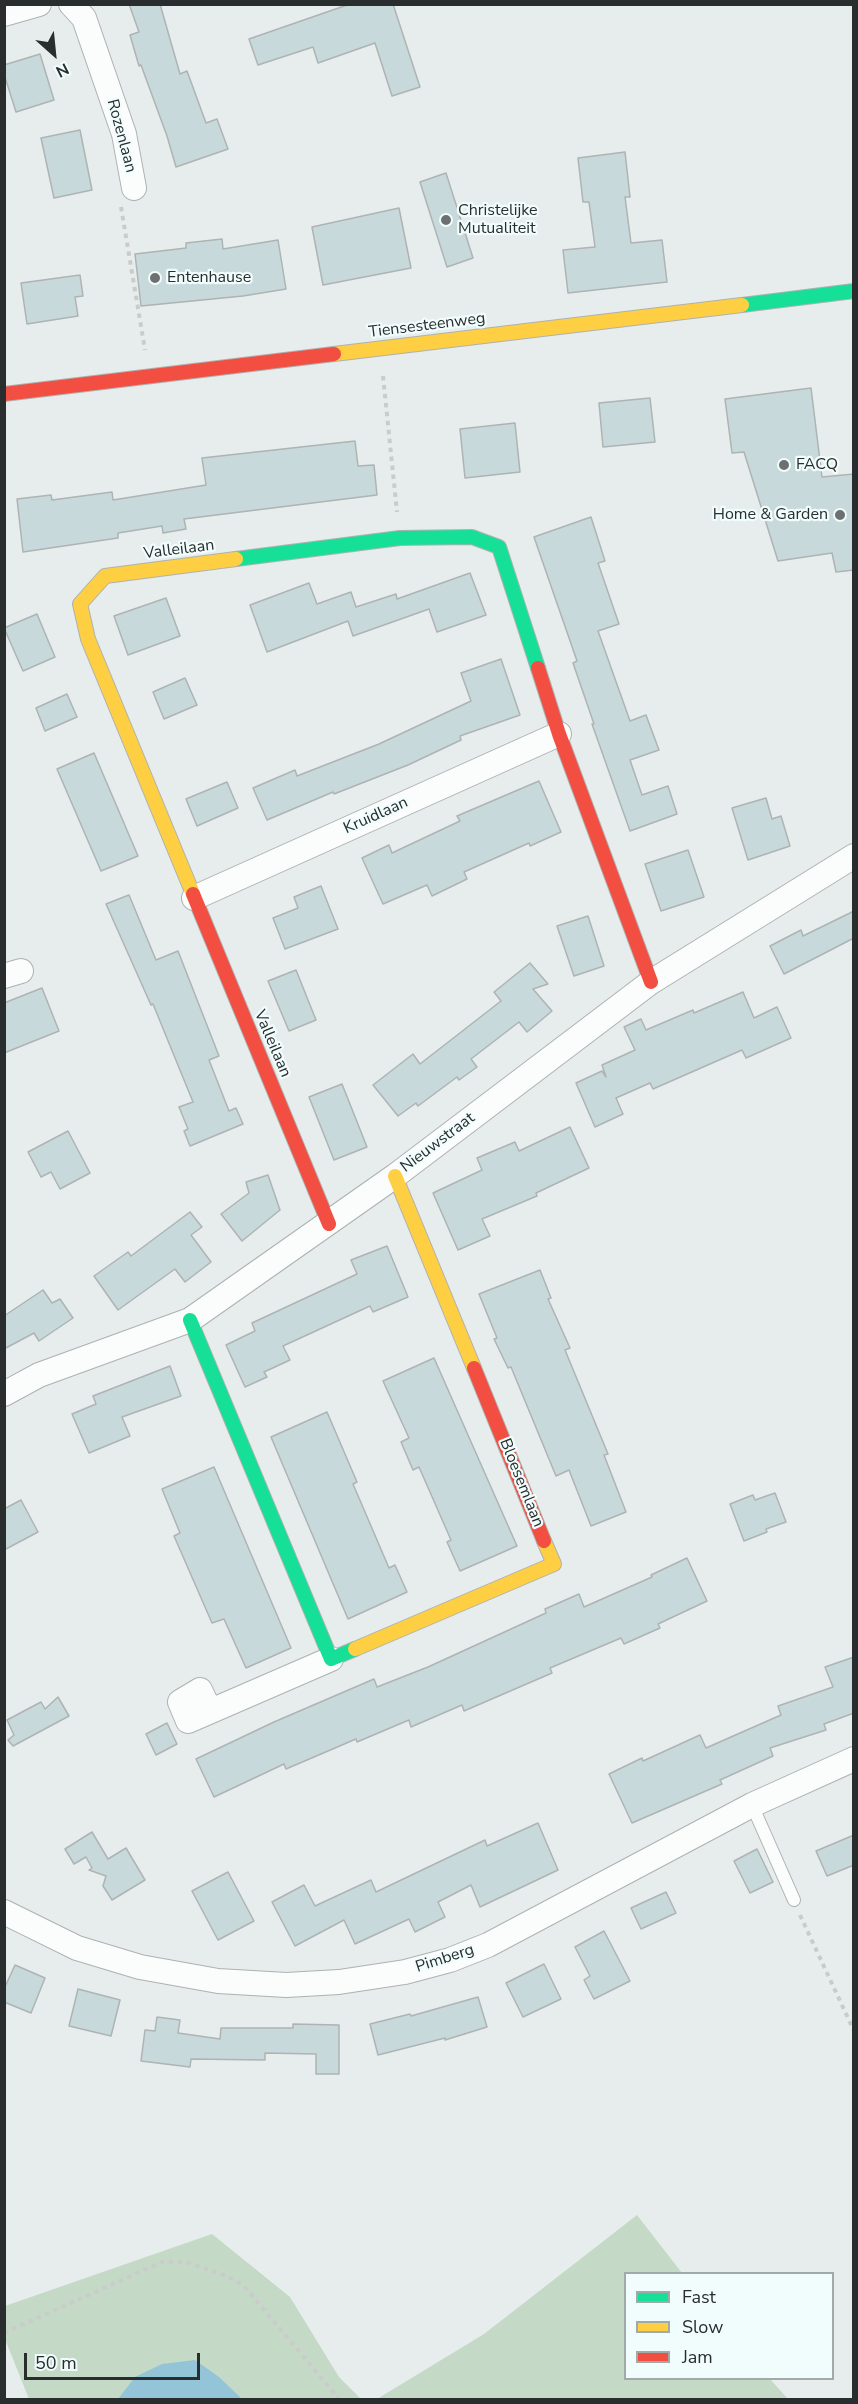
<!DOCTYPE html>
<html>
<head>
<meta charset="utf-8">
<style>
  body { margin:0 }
  #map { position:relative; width:858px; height:2404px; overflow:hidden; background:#e7edec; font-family:"Nunito Sans",sans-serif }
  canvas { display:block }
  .frame { position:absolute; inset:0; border:6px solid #292d2d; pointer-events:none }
  .legend { position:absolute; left:624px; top:2272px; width:210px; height:108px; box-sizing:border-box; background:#f1fdfc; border:2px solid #a1aaa9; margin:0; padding:8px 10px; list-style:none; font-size:18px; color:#292d2d }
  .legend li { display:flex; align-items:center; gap:12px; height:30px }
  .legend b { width:30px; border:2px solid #a1aaa9 }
  .north { position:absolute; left:24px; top:24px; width:60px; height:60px; -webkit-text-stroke:4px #f1fdfc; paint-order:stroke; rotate:153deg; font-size:16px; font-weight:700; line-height:24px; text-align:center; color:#292d2d }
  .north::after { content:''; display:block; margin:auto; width:21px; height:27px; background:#292d2d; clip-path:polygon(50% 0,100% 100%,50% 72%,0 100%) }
  .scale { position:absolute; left:24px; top:2353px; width:176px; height:27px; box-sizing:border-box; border:3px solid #292d2d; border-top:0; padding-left:8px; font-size:18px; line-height:21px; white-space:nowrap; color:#292d2d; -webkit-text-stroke:4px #f1fdfc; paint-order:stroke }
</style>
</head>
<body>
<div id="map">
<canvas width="858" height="2404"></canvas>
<div class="frame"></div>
<ul class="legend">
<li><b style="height:8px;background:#16e098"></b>Fast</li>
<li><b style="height:8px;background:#ffcf43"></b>Slow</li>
<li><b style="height:8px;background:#f24e42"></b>Jam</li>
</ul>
<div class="north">N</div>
<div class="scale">50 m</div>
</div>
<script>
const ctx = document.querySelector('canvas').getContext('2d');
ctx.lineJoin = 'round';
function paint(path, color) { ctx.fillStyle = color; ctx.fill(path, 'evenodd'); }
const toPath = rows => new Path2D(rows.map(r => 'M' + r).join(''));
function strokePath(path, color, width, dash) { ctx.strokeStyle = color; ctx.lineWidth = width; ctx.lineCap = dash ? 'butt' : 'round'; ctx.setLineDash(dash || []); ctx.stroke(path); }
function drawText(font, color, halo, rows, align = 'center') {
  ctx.font = font + ' "Nunito Sans",sans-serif'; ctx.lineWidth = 4.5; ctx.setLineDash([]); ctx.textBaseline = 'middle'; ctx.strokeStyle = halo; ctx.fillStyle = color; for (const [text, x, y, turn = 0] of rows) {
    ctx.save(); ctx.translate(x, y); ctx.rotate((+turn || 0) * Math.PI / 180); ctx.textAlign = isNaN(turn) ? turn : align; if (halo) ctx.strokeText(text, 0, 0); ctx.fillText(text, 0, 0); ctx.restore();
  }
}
paint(toPath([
  [637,2215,682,2273,626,2274,626,2378,770,2379,788,2399,377,2399,484,2334],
  [212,2234,290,2297,339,2377,361,2399,29,2399,5,2339,5,2306]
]), '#c4dac7');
paint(toPath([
  [195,2360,219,2377,242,2399,118,2399,135,2377,162,2364]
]), '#93c4d8');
const building = toPath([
  [129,4,160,4,180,74,187,71,206,123,217,119,228,149,176,167,167,136,141,65,139,66,130,35,139,32,129,4],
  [350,4,393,4,420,87,392,96,375,43,318,63,313,47,258,65,249,39,350,4],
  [40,54,54,100,16,112,4,74,4,65,40,54],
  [80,130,92,190,54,198,41,138,80,130],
  [625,152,630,197,625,197,631,243,662,240,667,282,568,293,563,250,595,247,589,202,583,202,578,158,625,152],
  [446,173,473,258,447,267,420,182,446,173],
  [399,208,411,268,323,285,312,227,399,208],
  [222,239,223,249,278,240,286,289,243,296,141,306,135,254,186,248,186,243,222,239],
  [80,275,83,296,75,297,78,316,27,324,21,283,80,275],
  [811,388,822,477,854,474,854,570,836,572,832,553,778,561,744,452,732,453,725,399,811,388],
  [650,398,655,442,603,447,599,403,650,398],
  [515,423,520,472,465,478,460,429,515,423],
  [355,441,358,466,374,465,377,495,184,519,186,529,163,533,162,526,118,533,118,538,23,552,17,499,51,495,52,500,112,492,113,500,206,485,202,458,355,441],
  [591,517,605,561,598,563,619,624,598,631,630,721,646,715,659,750,630,760,642,795,668,786,677,814,630,831,592,724,594,724,573,663,577,661,534,537,591,517],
  [470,573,486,615,437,632,429,609,353,636,348,621,267,652,250,605,309,583,317,604,351,592,356,607,396,594,397,599,470,573],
  [166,598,180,636,128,655,114,616,166,598],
  [37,614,55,657,23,671,4,628,37,614],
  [501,659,520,715,460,736,461,740,408,765,334,794,333,792,267,820,253,788,295,770,297,776,379,744,471,701,461,673,501,659],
  [185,678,197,705,164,719,153,692,185,678],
  [67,694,77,717,45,731,36,708,67,694],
  [94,753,138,856,101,871,57,769,94,753],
  [539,781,561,832,530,846,529,843,464,872,467,879,432,896,427,885,383,904,362,858,389,845,392,853,460,821,457,816,539,781],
  [227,782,238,808,197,826,186,799,227,782],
  [766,798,772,819,781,816,790,846,748,860,732,808,766,798],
  [688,850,704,897,661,911,645,864,688,850],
  [321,886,338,929,285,949,273,918,298,908,294,897,321,886],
  [129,895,156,960,178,951,219,1056,209,1060,229,1111,236,1108,243,1124,190,1146,184,1131,188,1129,179,1107,193,1102,153,1004,151,1005,106,904,129,895],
  [854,911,854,938,784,974,770,946,801,930,803,936,854,911],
  [588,916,604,966,574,976,557,926,588,916],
  [530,963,548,984,533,989,552,1011,527,1032,519,1022,471,1059,477,1067,459,1080,457,1077,418,1106,416,1103,398,1116,373,1085,413,1054,420,1064,501,1001,494,992,530,963],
  [296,970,316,1020,289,1031,268,981,296,970],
  [42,988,59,1031,4,1053,4,1003,42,988],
  [743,992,754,1018,777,1007,791,1038,746,1058,742,1050,653,1089,650,1083,616,1098,623,1114,595,1127,576,1083,602,1071,606,1077,602,1065,635,1050,624,1027,641,1019,646,1030,693,1010,694,1013,743,992],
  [342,1084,367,1147,334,1160,309,1097,342,1084],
  [570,1127,589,1168,536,1193,537,1196,482,1219,490,1236,458,1250,433,1193,482,1170,477,1158,515,1142,519,1151,570,1127],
  [68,1131,90,1173,60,1189,51,1172,41,1177,28,1152,68,1131],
  [268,1175,280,1210,242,1241,221,1214,249,1193,246,1182,268,1175],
  [190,1212,202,1227,191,1235,211,1262,185,1282,175,1269,118,1310,94,1276,128,1252,131,1256,190,1212],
  [387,1246,408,1297,373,1312,370,1306,283,1346,290,1360,264,1372,267,1377,245,1387,226,1345,255,1331,252,1323,357,1274,351,1260,387,1246],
  [540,1270,551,1298,548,1299,570,1348,565,1350,608,1454,604,1455,626,1512,591,1526,569,1470,556,1476,511,1367,508,1368,494,1339,497,1338,479,1294,540,1270],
  [43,1290,52,1303,60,1299,73,1318,39,1341,34,1333,4,1349,4,1316,43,1290],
  [434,1358,517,1546,460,1571,447,1542,451,1540,419,1467,413,1470,401,1442,409,1438,383,1381,434,1358],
  [170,1366,181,1396,122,1417,130,1436,89,1453,72,1414,96,1404,93,1396,170,1366],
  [327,1412,357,1482,353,1484,389,1568,395,1565,407,1592,348,1619,271,1437,327,1412],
  [214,1467,291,1648,246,1668,224,1619,212,1623,174,1536,180,1533,162,1489,214,1467],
  [775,1493,786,1522,766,1529,767,1532,744,1541,730,1504,753,1495,755,1500,775,1493],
  [21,1500,38,1532,4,1550,4,1509,21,1500],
  [687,1558,707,1601,658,1624,660,1628,624,1644,621,1638,550,1668,552,1673,464,1711,462,1705,411,1727,409,1720,357,1742,356,1739,286,1769,284,1764,214,1797,196,1759,274,1722,374,1679,377,1687,428,1667,546,1613,545,1609,579,1594,584,1607,652,1577,651,1575,687,1558],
  [854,1657,854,1713,824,1724,826,1730,770,1748,773,1756,720,1780,722,1784,632,1823,609,1774,642,1758,643,1761,700,1735,706,1748,781,1715,778,1706,833,1687,825,1667,854,1657],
  [58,1697,69,1716,13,1746,8,1740,14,1735,7,1720,41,1702,45,1709,58,1697],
  [167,1723,177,1744,156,1755,146,1734,167,1723],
  [538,1823,558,1870,480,1907,471,1885,438,1902,445,1917,415,1932,409,1919,355,1944,344,1920,295,1946,272,1902,304,1885,315,1906,371,1880,376,1892,485,1840,487,1846,538,1823],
  [92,1832,108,1859,126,1848,145,1880,112,1900,103,1886,106,1876,89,1870,92,1868,86,1857,74,1864,65,1849,92,1832],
  [854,1835,854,1865,827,1876,816,1851,854,1835],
  [757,1849,773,1882,750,1893,734,1861,757,1849],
  [228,1872,254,1921,218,1940,192,1891,228,1872],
  [666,1892,676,1913,641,1929,631,1908,666,1892],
  [604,1931,630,1981,594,1999,584,1980,590,1976,575,1947,604,1931],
  [544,1964,561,1999,523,2017,506,1983,544,1964],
  [15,1965,45,1978,31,2013,4,2002,4,1989,15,1965],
  [78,1989,120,2000,111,2036,69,2026,78,1989],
  [478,1997,487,2027,445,2040,445,2038,378,2055,370,2024,410,2014,411,2016,478,1997],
  [157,2017,180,2020,178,2033,220,2039,221,2028,293,2028,293,2024,339,2025,339,2074,316,2074,316,2054,265,2053,265,2060,191,2059,190,2067,141,2061,145,2030,155,2031,157,2017]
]);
paint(building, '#c7d9db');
strokePath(building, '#aeb3b3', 1.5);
const lane = toPath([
  [752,1805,794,1900]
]);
const street = toPath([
  [71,4,84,18,124,134,134,188],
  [4,14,39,4],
  [194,898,559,734],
  [4,976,21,971],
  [4,1394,39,1375,190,1320,395,1176,651,982,854,856],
  [210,1711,200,1690,180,1702,188,1721,331,1659],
  [4,1912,77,1948,140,1967,218,1981,286,1985,339,1982,405,1972,450,1960,488,1945,752,1805,854,1759]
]);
const fast = toPath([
  [742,305,854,291],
  [236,559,400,538,472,537,499,547,538,668],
  [190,1320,331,1659,355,1649]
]);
const slow = toPath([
  [334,354,742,305],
  [193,894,88,639,80,604,105,576,236,559],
  [395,1176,474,1368],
  [355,1649,554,1564,544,1541]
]);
const jam = toPath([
  [4,394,334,354],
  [538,668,559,734,651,982],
  [193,894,329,1224],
  [474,1368,544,1541]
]);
strokePath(lane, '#adb2b1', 14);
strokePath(street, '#adb2b1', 26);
strokePath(fast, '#adb2b1', 16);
strokePath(slow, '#adb2b1', 16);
strokePath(jam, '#adb2b1', 16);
strokePath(toPath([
  [121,207,145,350],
  [383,376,397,512],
  [800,1915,854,2031],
  [4,2333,162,2262,186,2262,227,2276,244,2286,340,2400]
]), '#cacccb', 4, [4.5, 4.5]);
strokePath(lane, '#fbfcfc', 12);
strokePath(street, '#fbfcfc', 24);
strokePath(fast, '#16e098', 14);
strokePath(slow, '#ffcf43', 14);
strokePath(jam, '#f24e42', 14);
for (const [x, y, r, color] of [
  [446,220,6,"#6c7070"],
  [155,278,6,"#6c7070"],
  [784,465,6,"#6c7070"],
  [840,515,6,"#6c7070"]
]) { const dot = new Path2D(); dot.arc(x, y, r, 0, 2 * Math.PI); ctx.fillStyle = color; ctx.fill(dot); strokePath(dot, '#f1fdfc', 2); }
drawText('16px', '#292d2d', '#f1fdfc', [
  ["Rozenlaan",121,136,75],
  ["Tiensesteenweg",427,326,-7],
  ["Valleilaan",179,550,-7],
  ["Kruidlaan",376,816,-24],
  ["Valleilaan",272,1044,67],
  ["Nieuwstraat",438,1143,-37],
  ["Bloesemlaan",521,1483,68],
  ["Pimberg",445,1959,-18]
]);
drawText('16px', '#292d2d', '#f1fdfc', [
  ["Christelijke",458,211],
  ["Mutualiteit",458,229],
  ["Entenhause",167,278],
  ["FACQ",796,465],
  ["Home & Garden",828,515,"right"]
], 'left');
</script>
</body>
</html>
